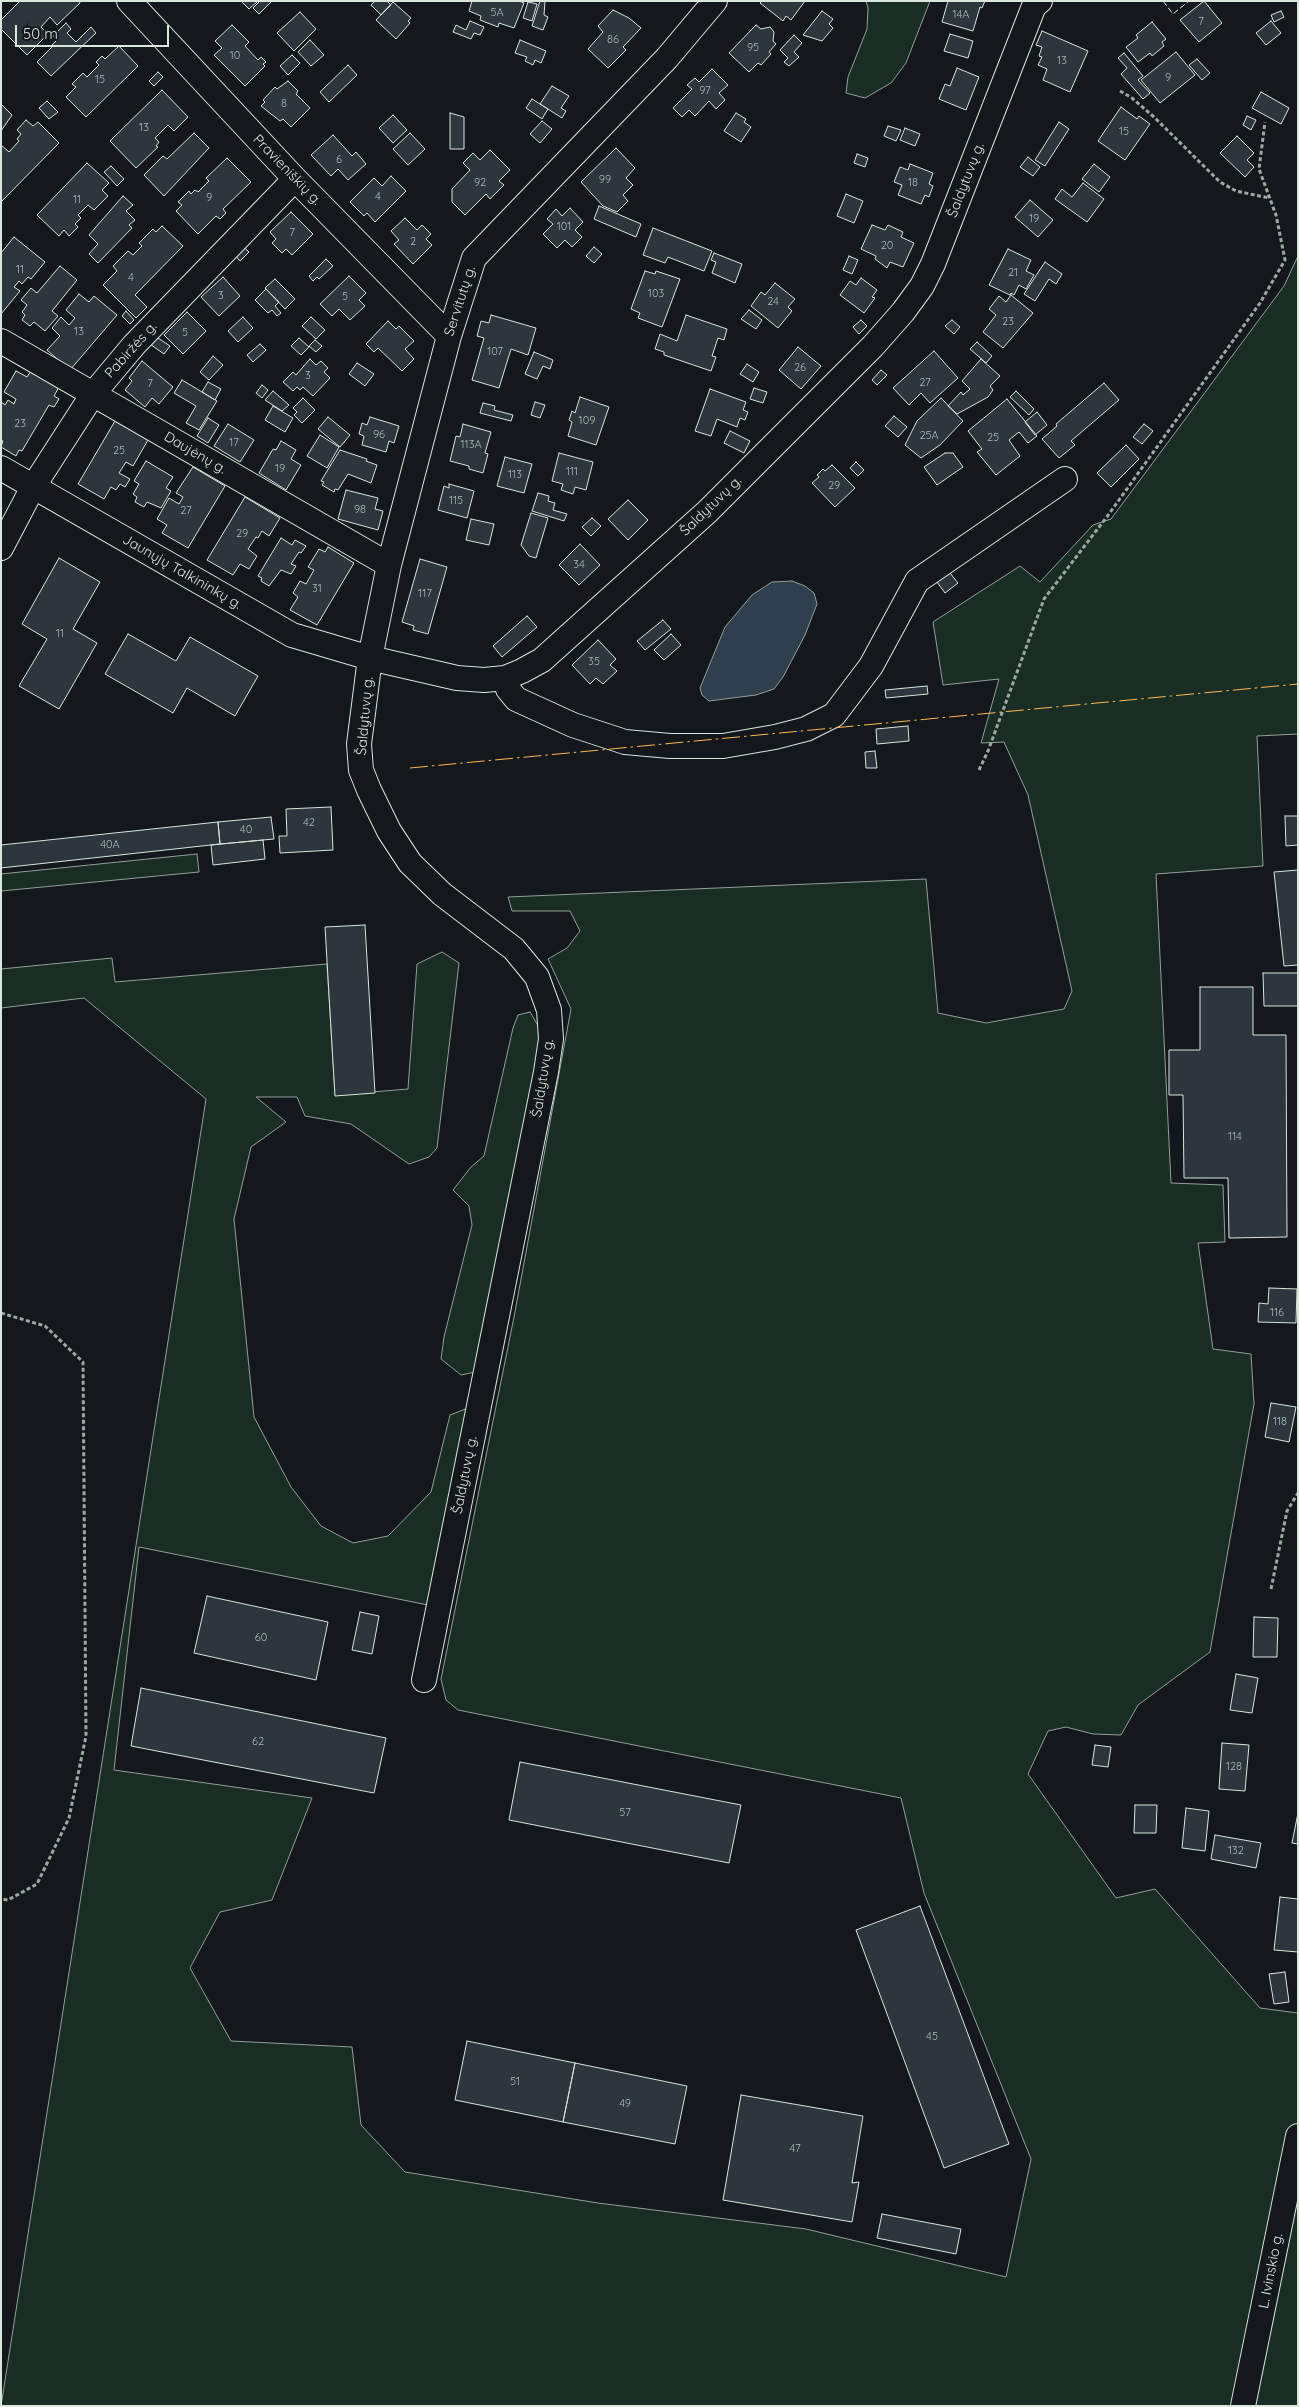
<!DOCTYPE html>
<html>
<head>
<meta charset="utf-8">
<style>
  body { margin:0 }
  #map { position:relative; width:1299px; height:2407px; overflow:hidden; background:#14181c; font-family:Quicksand,sans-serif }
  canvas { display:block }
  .frame { position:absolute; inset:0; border:2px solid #d8e6dc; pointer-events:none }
  .scale { position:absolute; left:15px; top:25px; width:154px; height:22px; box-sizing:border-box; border:2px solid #d8e6dc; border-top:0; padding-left:6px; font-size:15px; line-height:18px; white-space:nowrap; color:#d8e6dc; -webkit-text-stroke:4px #14181c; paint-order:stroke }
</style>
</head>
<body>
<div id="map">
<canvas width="1299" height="2407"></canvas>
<div class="frame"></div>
<div class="scale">50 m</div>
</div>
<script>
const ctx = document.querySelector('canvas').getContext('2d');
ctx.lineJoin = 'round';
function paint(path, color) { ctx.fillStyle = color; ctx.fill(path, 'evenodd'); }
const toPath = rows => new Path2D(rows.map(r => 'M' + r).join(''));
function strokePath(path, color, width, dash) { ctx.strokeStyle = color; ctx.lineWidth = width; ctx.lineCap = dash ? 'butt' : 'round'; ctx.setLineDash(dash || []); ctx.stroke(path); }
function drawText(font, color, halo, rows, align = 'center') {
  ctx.font = font + ' Quicksand,sans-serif'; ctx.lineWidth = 4; ctx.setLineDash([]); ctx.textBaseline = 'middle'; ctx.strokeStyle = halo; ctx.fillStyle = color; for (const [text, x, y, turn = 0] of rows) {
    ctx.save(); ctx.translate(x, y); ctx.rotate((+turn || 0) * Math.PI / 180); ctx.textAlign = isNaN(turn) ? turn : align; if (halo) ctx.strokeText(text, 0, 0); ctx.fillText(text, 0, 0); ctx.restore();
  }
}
const green = toPath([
  [866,1,930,1,906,63,891,83,865,98,846,93,848,77,867,29,868,8,866,1],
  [1298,256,1298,734,1257,736,1263,866,1156,874,1171,1183,1223,1185,1225,1242,1198,1243,1213,1349,1251,1354,1254,1404,1210,1652,1138,1705,1121,1735,1093,1734,1066,1727,1048,1731,1028,1774,1116,1898,1155,1889,1260,2008,1298,2013,1298,2406,1,2406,206,1099,84,998,1,1008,1,969,112,958,115,982,327,964,335,1095,408,1089,417,964,442,952,459,963,437,1148,429,1157,409,1164,351,1124,305,1116,297,1097,256,1097,286,1122,251,1147,234,1219,254,1417,291,1487,321,1526,353,1543,388,1536,431,1492,450,1415,468,1408,428,1605,139,1547,114,1770,312,1798,272,1900,220,1912,190,1968,231,2041,352,2047,361,2125,405,2172,598,2203,806,2229,1006,2277,1031,2159,924,1893,901,1798,458,1710,446,1700,441,1679,514,1317,571,1009,548,959,567,948,580,931,570,911,512,911,508,897,926,879,938,1013,986,1023,1064,1009,1072,991,1028,795,1004,742,981,743,999,679,943,685,933,622,1020,566,1040,582,1093,525,1111,519,1284,286,1298,256],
  [197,854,199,872,1,891,1,874,197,854],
  [530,1012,540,1029,538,1060,475,1372,461,1375,441,1359,444,1337,472,1225,469,1206,453,1190,471,1167,484,1156,513,1028,518,1015,530,1012]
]);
paint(green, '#1a2d24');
strokePath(green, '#939e99', 1);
const water = toPath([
  [792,581,805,586,814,593,817,604,805,635,783,677,774,689,756,695,709,701,702,695,700,688,725,627,752,595,772,582,792,581]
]);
paint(water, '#2f3f4d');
strokePath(water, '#939e99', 1);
const building = toPath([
  [20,1,79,1,80,3,57,25,50,17,41,27,48,34,27,55,1,29,1,20,20,1],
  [241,1,258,1,249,9,241,1],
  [260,1,272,1,259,14,253,8,260,1],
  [375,1,387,1,391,5,381,15,371,5,375,1],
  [472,1,519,1,524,3,514,28,499,23,498,27,480,20,481,16,469,11,472,1],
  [540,1,545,1,544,15,548,17,543,30,532,26,540,1],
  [762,1,805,1,791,20,786,16,783,21,760,3,762,1],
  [948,1,985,1,982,8,980,7,973,31,942,22,948,1],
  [1204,1,1222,23,1199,42,1180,20,1204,1],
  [393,2,411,18,408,21,410,23,396,39,376,20,393,2],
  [528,2,537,4,532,21,523,18,528,2],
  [613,10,629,18,641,28,623,47,626,50,608,68,588,49,603,32,598,26,613,10],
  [822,11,833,19,829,24,833,28,822,41,803,35,822,11],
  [1281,11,1284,17,1274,22,1271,15,1281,11],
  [300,12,316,29,294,51,277,33,300,12],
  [470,21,484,27,480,35,474,33,471,39,453,32,456,25,466,30,470,21],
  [1271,21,1281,33,1266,45,1256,33,1271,21],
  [1152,22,1166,39,1162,42,1164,46,1152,56,1150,53,1138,62,1126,47,1138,38,1136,35,1152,22],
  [66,23,71,29,67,33,76,42,91,27,96,33,51,76,37,62,52,47,51,46,57,40,53,36,66,23],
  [232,25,249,42,245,46,258,60,261,57,266,62,263,64,265,66,245,86,214,55,222,48,215,41,232,25],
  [756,25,761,29,770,27,774,32,773,41,776,44,769,52,771,54,761,65,758,63,749,72,729,53,756,25],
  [1042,31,1088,51,1070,92,1043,80,1047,69,1038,65,1042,57,1039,56,1042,47,1036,45,1042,31],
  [950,34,973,41,968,58,944,51,950,34],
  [794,35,802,43,794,52,799,57,789,66,784,62,788,58,780,50,794,35],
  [310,40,324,55,311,66,298,52,310,40],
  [520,40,546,51,541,63,535,60,533,65,525,61,527,57,515,53,520,40],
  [119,46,138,66,86,117,66,97,76,87,72,84,83,73,87,77,99,65,96,62,102,56,105,59,119,46],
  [1176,52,1195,75,1160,103,1141,80,1176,52],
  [1124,53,1143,76,1138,80,1150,93,1143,99,1121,74,1127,68,1118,58,1124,53],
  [292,55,300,63,288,75,280,66,292,55],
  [1197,59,1210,73,1202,80,1189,65,1197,59],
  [348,65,357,75,329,102,320,92,348,65],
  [957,68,979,77,966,110,939,99,945,84,950,86,957,68],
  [712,69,728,85,719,93,725,100,716,109,709,101,695,116,689,110,682,117,673,108,692,89,687,85,695,78,699,82,712,69],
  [158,72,163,77,154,86,149,81,158,72],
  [288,81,298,91,296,94,310,108,291,127,283,119,280,121,261,106,265,102,263,100,275,87,277,89,288,81],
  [552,86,569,96,561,108,566,111,562,118,540,104,552,86],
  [162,90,188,117,174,131,168,125,155,138,159,142,156,146,158,147,136,168,110,141,162,90],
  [1261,92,1289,108,1281,124,1252,108,1261,92],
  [532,99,548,109,542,119,526,108,532,99],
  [47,101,58,112,49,119,39,108,47,101],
  [1,104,12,115,1,131,1,104],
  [1121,107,1137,119,1139,116,1150,124,1125,160,1098,141,1121,107],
  [450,113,464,117,464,149,450,149,450,113],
  [736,113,746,119,744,122,751,127,741,142,724,131,736,113],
  [393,115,407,130,393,143,379,128,393,115],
  [1247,116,1256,120,1251,130,1243,125,1247,116],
  [26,120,33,126,38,122,59,143,1,202,1,145,9,152,19,141,17,139,21,134,17,130,26,120],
  [542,121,552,129,540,143,530,134,542,121],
  [1059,122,1069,129,1045,166,1035,160,1059,122],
  [888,126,901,130,896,141,884,136,888,126],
  [905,128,920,134,915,146,900,140,905,128],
  [194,133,209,148,164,196,144,175,163,156,167,159,194,133],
  [410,133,425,149,408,165,393,149,410,133],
  [333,135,352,156,356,152,366,164,348,180,338,169,331,176,311,155,333,135],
  [1237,136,1254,153,1247,160,1254,167,1245,177,1220,153,1237,136],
  [616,148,635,168,626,178,633,185,623,195,628,201,617,212,603,206,581,182,616,148],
  [490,150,510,170,499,181,504,185,490,199,486,194,465,215,452,202,452,189,470,170,463,163,473,153,480,160,490,150],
  [857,154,868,158,865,167,854,163,857,154],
  [1028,157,1040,167,1033,176,1020,167,1028,157],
  [227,158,251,182,223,209,226,213,220,219,216,216,198,234,176,211,182,205,178,202,189,191,191,194,195,190,198,192,209,181,206,178,227,158],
  [87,163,109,183,102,190,108,196,94,210,88,205,78,215,81,218,75,224,78,227,69,236,64,230,59,236,37,215,87,163],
  [910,164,933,173,929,184,933,186,929,197,925,195,921,204,898,195,902,185,894,182,900,167,908,170,910,164],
  [1094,164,1110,177,1099,192,1082,179,1094,164],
  [111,166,124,179,117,186,104,172,111,166],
  [391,176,406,191,375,222,367,213,364,216,350,202,374,178,382,186,391,176],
  [1083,183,1104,199,1087,222,1055,199,1062,189,1072,197,1083,183],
  [846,194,863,201,854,223,837,216,846,194],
  [123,196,133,205,126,211,135,220,129,225,132,228,98,263,89,254,98,244,89,235,123,196],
  [1030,200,1053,220,1038,237,1015,217,1030,200],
  [599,206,641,224,636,237,594,219,599,206],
  [570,208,583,222,575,230,582,237,572,247,565,240,557,248,543,234,553,224,547,219,556,209,562,216,570,208],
  [291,212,313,234,292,255,286,249,282,253,272,243,276,239,270,232,291,212],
  [405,218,417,230,422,225,431,234,426,239,432,245,413,264,394,244,399,240,391,231,405,218],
  [872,225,885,230,888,225,903,232,901,237,914,243,903,267,890,262,887,268,875,259,876,256,861,249,872,225],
  [162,226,183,246,135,295,147,307,136,318,103,285,117,271,113,266,128,251,133,255,142,246,139,243,153,229,156,232,162,226],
  [653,228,712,251,704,271,668,257,665,263,643,255,653,228],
  [14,237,45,262,31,279,28,277,22,284,19,281,14,287,20,291,1,314,1,253,14,237],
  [242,245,249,252,240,261,234,254,242,245],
  [594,247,602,254,594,263,586,256,594,247],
  [1008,249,1031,260,1026,271,1034,275,1026,289,1019,285,1014,295,1011,293,1010,295,989,285,1008,249],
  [714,253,742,264,735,283,712,273,716,262,711,260,714,253],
  [849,256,858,260,852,274,843,270,849,256],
  [326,259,333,266,319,279,317,277,313,281,309,276,326,259],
  [1045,262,1062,274,1056,284,1049,279,1035,301,1024,294,1045,262],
  [60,266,77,280,52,311,58,316,45,331,34,322,30,326,22,320,25,315,22,312,27,305,21,300,31,288,37,293,60,266],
  [645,271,655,274,656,271,680,279,662,327,638,318,640,313,631,309,645,271],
  [349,276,366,293,359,300,365,306,350,320,339,309,332,316,320,304,349,276],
  [223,277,240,296,219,316,201,297,223,277],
  [861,278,877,290,872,297,875,298,864,313,840,295,850,281,856,285,861,278],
  [275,279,295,299,285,309,265,288,275,279],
  [775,283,795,299,788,307,792,311,778,328,751,306,761,292,765,295,775,283],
  [266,289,279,302,275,306,281,313,277,316,272,310,268,313,255,300,266,289],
  [79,294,89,302,94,296,117,315,70,370,47,350,60,336,52,328,61,317,69,325,75,318,66,310,79,294],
  [1011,295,1033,313,1003,348,983,332,996,315,989,309,999,296,1006,302,1011,295],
  [749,310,762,320,756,329,741,319,749,310],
  [126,311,134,320,130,324,122,316,126,311],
  [187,312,206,331,183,354,164,335,187,312],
  [491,315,536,328,528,355,511,349,499,388,472,380,484,338,477,336,481,321,489,323,491,315],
  [686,315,727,329,724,340,718,338,712,356,716,357,711,371,664,355,664,352,655,349,660,334,677,341,686,315],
  [243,317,253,328,238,342,228,331,243,317],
  [311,317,325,330,316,339,302,326,311,317],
  [861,320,867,326,859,334,853,327,861,320],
  [952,320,960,327,954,334,945,326,952,320],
  [388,321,396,329,399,326,414,341,405,349,414,359,402,371,378,348,374,352,366,344,388,321],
  [155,336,170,346,164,354,150,344,155,336],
  [299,338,309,347,301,355,291,346,299,338],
  [315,340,322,346,316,352,309,346,315,340],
  [977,342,992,356,986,363,970,349,977,342],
  [260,344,266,350,253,362,247,355,260,344],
  [798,347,821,366,801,389,779,370,798,347],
  [934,351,958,378,930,403,921,393,909,405,893,388,934,351],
  [534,352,553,360,550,369,543,366,537,379,525,374,534,352],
  [213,356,223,365,209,380,200,372,213,356],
  [310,359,316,365,321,361,328,368,324,372,330,378,313,396,303,387,300,390,297,387,293,391,283,382,293,372,296,375,310,359],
  [981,359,1000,376,990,386,993,390,988,397,957,414,948,406,961,392,963,395,970,389,962,381,981,359],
  [142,361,173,387,159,404,152,398,145,407,125,390,132,381,129,378,142,361],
  [357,363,374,374,365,386,349,374,357,363],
  [747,364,759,372,753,382,740,374,747,364],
  [881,370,887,375,877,385,872,380,881,370],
  [16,371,27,377,31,371,59,387,54,396,59,399,54,407,49,405,22,451,19,450,16,456,1,447,3,441,1,440,1,402,5,405,8,400,14,404,16,399,4,392,16,371],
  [182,380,217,401,199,430,186,423,196,406,174,393,182,380],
  [208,382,221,389,215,400,202,392,208,382],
  [1104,383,1119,400,1071,441,1075,445,1059,458,1042,439,1057,426,1056,424,1104,383],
  [262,385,268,390,262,398,256,393,262,385],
  [754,388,767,392,763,403,750,399,754,388],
  [710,389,746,402,743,410,748,412,745,420,740,418,737,427,717,419,711,436,695,431,710,389],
  [273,391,289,405,282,411,265,400,273,391],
  [1016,391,1034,409,1029,415,1010,397,1016,391],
  [580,397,609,407,596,445,568,436,572,422,569,420,572,411,575,413,580,397],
  [303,398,315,410,302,423,294,415,297,412,293,408,303,398],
  [941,398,963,421,940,445,921,458,905,445,917,421,941,398],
  [1007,399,1037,436,1028,443,1019,432,1009,440,1020,456,996,475,977,452,982,449,968,431,1007,399],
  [535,402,545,405,540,418,531,415,535,402],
  [483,403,495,406,494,410,513,415,511,421,480,413,483,403],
  [273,406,293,418,285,432,265,420,273,406],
  [1037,412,1047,425,1035,435,1025,422,1037,412],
  [894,416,907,427,898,437,885,426,894,416],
  [328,417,350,435,340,447,318,429,328,417],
  [370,417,399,426,394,443,389,441,386,452,362,445,364,436,359,434,362,423,367,425,370,417],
  [208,418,219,425,208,443,197,436,208,418],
  [115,421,148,440,133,466,126,462,119,473,130,479,125,487,120,484,116,490,111,487,104,499,78,484,115,421],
  [228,424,254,440,240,462,214,446,228,424],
  [463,424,491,432,485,453,488,454,483,473,469,469,469,466,450,461,456,436,460,437,463,424],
  [1144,424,1153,431,1142,444,1133,437,1144,424],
  [730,431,750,441,744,453,724,443,730,431],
  [320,435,339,447,327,468,307,456,320,435],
  [281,441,296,450,291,459,301,465,286,490,259,473,273,449,276,450,281,441],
  [1126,445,1139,459,1111,487,1097,473,1126,445],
  [340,450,367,459,366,461,377,465,371,483,348,474,338,490,335,489,334,492,322,485,324,482,321,481,340,450],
  [559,453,593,462,586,490,575,487,573,494,561,490,563,484,552,481,559,453],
  [945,453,953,453,963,467,937,485,924,467,945,453],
  [505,457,532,464,524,493,497,486,505,457],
  [146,461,173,477,166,488,171,491,161,508,147,502,144,507,135,502,137,497,133,494,139,484,134,481,146,461],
  [856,462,864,470,858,476,850,468,856,462],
  [832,465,855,488,835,507,812,483,819,477,817,475,823,469,825,471,832,465],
  [193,467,225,486,188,548,162,533,167,525,157,519,169,498,179,504,183,497,176,493,193,467],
  [449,484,474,491,467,518,438,510,444,486,449,488,449,484],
  [346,490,378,498,375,509,383,511,378,530,338,519,346,490],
  [538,493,549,496,548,501,555,503,553,510,567,514,564,521,532,511,538,493],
  [245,497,280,518,269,536,262,531,258,538,256,537,248,549,257,556,249,569,240,564,233,575,207,560,245,497],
  [628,500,648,520,628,540,608,519,628,500],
  [531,513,548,518,536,558,529,556,521,545,531,513],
  [592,518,601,526,591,536,582,527,592,518],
  [471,519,494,524,489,545,466,540,471,519],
  [281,538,292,545,295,540,306,546,301,553,299,552,291,564,296,566,291,574,281,570,269,586,261,581,262,578,258,576,281,538],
  [580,544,600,565,579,585,559,565,580,544],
  [328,547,354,563,317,625,290,610,298,597,293,593,300,581,306,584,314,570,308,567,319,549,325,552,328,547],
  [59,558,100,582,73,629,97,643,59,709,19,686,47,639,22,624,59,558],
  [420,559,447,567,428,634,413,630,414,626,402,622,420,559],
  [950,573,958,583,945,593,937,582,950,573],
  [527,616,537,627,502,657,493,646,527,616],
  [663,620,671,629,645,650,637,641,663,620],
  [128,634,176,661,190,637,258,676,235,716,187,688,173,713,105,674,128,634],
  [671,634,681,645,664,660,654,650,671,634],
  [598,640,616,659,610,665,617,671,603,684,596,678,590,684,572,665,598,640],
  [927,686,928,694,886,698,885,690,927,686],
  [908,726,909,741,877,744,876,729,908,726],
  [875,751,877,768,866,768,865,752,875,751],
  [331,807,333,850,280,853,279,836,287,836,286,809,331,807],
  [1285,816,1298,816,1298,845,1286,846,1285,816],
  [271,817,274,839,220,844,218,822,271,817],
  [218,822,220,844,1,868,1,845,218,822],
  [263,840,265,859,213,865,211,845,263,840],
  [1298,870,1298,965,1284,966,1274,872,1298,870],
  [365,925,375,1093,335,1096,325,927,365,925],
  [1263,973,1298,973,1298,1006,1264,1006,1263,973],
  [1200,987,1253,987,1253,1035,1286,1035,1287,1237,1229,1238,1228,1178,1184,1178,1183,1095,1169,1095,1169,1050,1200,1050,1200,987],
  [1269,1288,1297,1289,1296,1323,1258,1322,1259,1303,1268,1304,1269,1288],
  [1271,1403,1296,1407,1289,1442,1265,1437,1271,1403],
  [207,1596,328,1622,316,1680,194,1653,207,1596],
  [360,1612,379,1616,372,1654,352,1650,360,1612],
  [1254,1617,1278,1618,1277,1657,1253,1657,1254,1617],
  [1236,1674,1258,1678,1252,1713,1230,1710,1236,1674],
  [141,1688,386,1738,374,1793,131,1746,141,1688],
  [1222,1743,1249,1745,1245,1791,1219,1789,1222,1743],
  [1095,1745,1111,1747,1108,1767,1092,1765,1095,1745],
  [520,1762,741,1805,729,1863,509,1820,520,1762],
  [1135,1805,1157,1805,1156,1833,1134,1833,1135,1805],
  [1186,1808,1209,1811,1205,1851,1182,1848,1186,1808],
  [1298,1813,1298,1844,1292,1843,1298,1813],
  [1215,1835,1261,1843,1256,1868,1211,1859,1215,1835],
  [1280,1897,1298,1899,1298,1952,1274,1950,1280,1897],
  [920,1906,1009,2144,944,2168,856,1930,920,1906],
  [1285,1972,1289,2002,1274,2004,1269,1974,1285,1972],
  [467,2041,575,2063,563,2122,455,2100,467,2041],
  [575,2063,687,2086,675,2144,563,2122,575,2063],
  [741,2095,863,2116,852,2183,859,2182,852,2222,723,2200,741,2095],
  [882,2214,961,2229,956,2254,877,2238,882,2214]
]);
paint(building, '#2c363c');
strokePath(building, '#d8e6dc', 1);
const minor = toPath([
  [129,1,295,179,449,336],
  [1,341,389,565],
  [1,468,292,635,370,658,457,678,484,680,505,678,522,671,542,660,707,512,873,346,903,312,922,286,933,264,1034,6,1040,1],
  [1,548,33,487,93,394,134,345,295,179],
  [505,678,508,689,516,699,573,725,625,742,670,746,723,746,775,737,806,729,834,715,871,666,917,581,1065,479],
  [424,1680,546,1072,551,1039,549,1010,537,977,514,949,442,894,410,863,389,831,369,790,361,770,359,744,370,658,389,565,449,336,474,258,667,58,715,1],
  [1243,2406,1298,2136]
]);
strokePath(minor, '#d8e6dc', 26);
strokePath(toPath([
  [1120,91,1132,98,1154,117,1220,182,1236,191,1269,198],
  [979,770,988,751,1044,599,1109,514,1260,303,1285,260,1276,215,1259,169,1265,122],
  [1,1313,45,1326,83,1362,86,1736,69,1818,37,1884,8,1900,1,1899],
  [1271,1589,1287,1511,1298,1493]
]), '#9da8a2', 3, [4, 2.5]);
strokePath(minor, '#14181c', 24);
strokePath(toPath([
  [1163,1,1173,14,1189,1]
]), '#d8e6dc', 1, [6, 2.5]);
strokePath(toPath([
  [410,768,1298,684]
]), '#ffb74d', 1, [18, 4, 2.5, 4]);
drawText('11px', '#adbab4', null, [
  ["5A",497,13],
  ["14A",961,15],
  ["7",1201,22],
  ["86",613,40],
  ["95",753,48],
  ["10",235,56],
  ["13",1062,61],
  ["9",1168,78],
  ["15",100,80],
  ["97",705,91],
  ["8",284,104],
  ["13",144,128],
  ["15",1124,132],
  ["6",339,160],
  ["99",605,180],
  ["92",480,183],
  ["18",913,183],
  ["4",378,197],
  ["9",209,198],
  ["11",77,200],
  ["19",1034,219],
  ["101",564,227],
  ["7",292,233],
  ["2",413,242],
  ["20",887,246],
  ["11",20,270],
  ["21",1013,273],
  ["4",131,278],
  ["103",656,294],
  ["3",221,296],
  ["5",345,297],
  ["24",773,302],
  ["23",1008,322],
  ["13",79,332],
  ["5",185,333],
  ["107",495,352],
  ["26",800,368],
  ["3",308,376],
  ["27",925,383],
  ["7",150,384],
  ["109",587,421],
  ["23",20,424],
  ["96",379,435],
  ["25A",929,436],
  ["25",993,438],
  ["17",234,443],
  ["113A",471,445],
  ["25",119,451],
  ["19",280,469],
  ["111",572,472],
  ["113",515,475],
  ["29",834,486],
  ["115",456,501],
  ["98",360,510],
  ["27",186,511],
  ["29",242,534],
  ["34",579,565],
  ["31",317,589],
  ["117",425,594],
  ["11",60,634],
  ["35",594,662],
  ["42",309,823],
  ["40",246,830],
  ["40A",110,845],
  ["114",1235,1137],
  ["116",1277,1313],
  ["118",1280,1422],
  ["60",261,1638],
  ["62",258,1742],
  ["128",1234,1767],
  ["57",625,1813],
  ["132",1236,1851],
  ["45",932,2037],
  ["51",515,2082],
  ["49",625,2104],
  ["47",795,2149]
]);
drawText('14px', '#d8e6dc', '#14181c', [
  ["Pravieniškių g.",287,170,46],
  ["Šaldytuvų g.",966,180,-69],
  ["Servitutų g.",460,301,-72],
  ["Pabiržės g.",131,350,-48],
  ["Daujėnų g.",195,453,30],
  ["Šaldytuvų g.",711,506,-44],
  ["Jaunųjų Talkininkų g.",182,572,30],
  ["Šaldytuvų g.",365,716,-85],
  ["Šaldytuvų g.",543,1078,-81],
  ["Šaldytuvų g.",465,1475,-79],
  ["L. Ivinskio g.",1271,2271,-79]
]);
</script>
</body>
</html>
